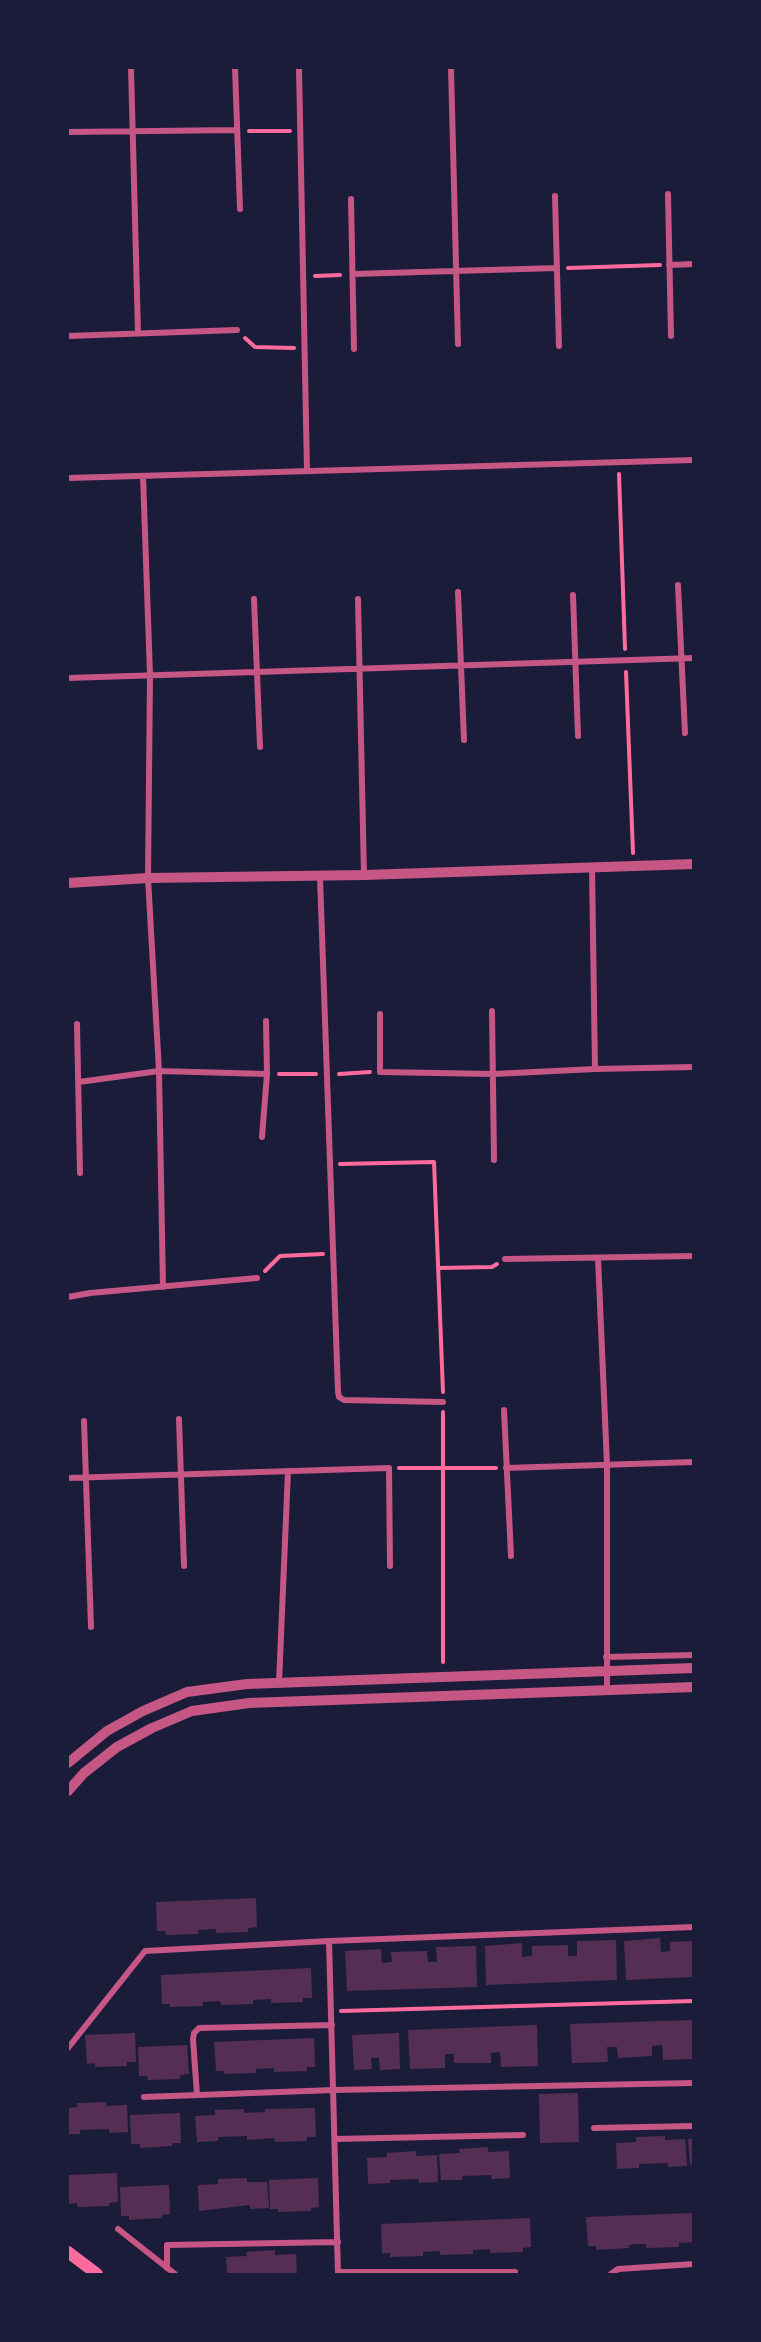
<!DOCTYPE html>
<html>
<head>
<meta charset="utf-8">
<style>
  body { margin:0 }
  #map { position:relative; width:761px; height:2342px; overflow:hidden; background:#1b1b3a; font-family:"Nunito Sans",sans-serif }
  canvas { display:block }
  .frame { position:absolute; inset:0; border:69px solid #1b1b3a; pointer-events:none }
</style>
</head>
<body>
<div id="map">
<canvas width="761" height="2342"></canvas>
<div class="frame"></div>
</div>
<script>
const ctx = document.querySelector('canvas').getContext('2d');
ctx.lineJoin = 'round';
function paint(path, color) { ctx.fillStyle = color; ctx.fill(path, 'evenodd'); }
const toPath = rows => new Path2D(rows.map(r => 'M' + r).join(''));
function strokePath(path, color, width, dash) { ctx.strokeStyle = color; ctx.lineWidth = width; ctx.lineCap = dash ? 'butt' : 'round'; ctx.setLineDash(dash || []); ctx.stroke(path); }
paint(toPath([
  [256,1898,257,1927,248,1928,248,1932,216,1933,216,1929,198,1930,198,1934,166,1935,165,1931,157,1931,156,1902],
  [660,1938,661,1952,670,1951,670,1942,693,1941,693,1977,626,1980,624,1941],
  [616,1940,617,1980,486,1985,485,1946,522,1943,522,1957,532,1956,532,1946,568,1945,568,1956,577,1956,577,1941],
  [476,1946,477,1987,347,1991,345,1951,381,1949,382,1963,392,1962,391,1952,427,1951,428,1962,437,1962,436,1947],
  [311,1968,312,1998,303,1998,303,2002,271,2003,271,1999,253,2000,253,2004,221,2005,220,2001,203,2002,203,2006,170,2007,170,2004,162,2004,161,1975],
  [693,2020,693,2059,663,2060,662,2045,652,2046,652,2056,618,2058,617,2047,607,2047,608,2062,572,2063,570,2024],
  [537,2025,538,2066,501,2067,500,2052,491,2053,491,2063,454,2063,454,2054,445,2054,445,2068,410,2069,408,2030],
  [135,2033,136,2062,127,2062,127,2066,95,2067,95,2063,87,2064,85,2035],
  [399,2033,400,2069,380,2070,379,2058,371,2058,372,2069,354,2070,352,2035],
  [314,2038,315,2067,307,2067,307,2071,274,2072,274,2068,256,2069,256,2073,224,2074,224,2071,216,2071,214,2042],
  [187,2045,189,2074,180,2075,180,2079,148,2080,147,2076,139,2076,138,2047],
  [578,2093,579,2142,540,2143,539,2094],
  [106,2102,106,2106,127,2105,128,2132,109,2133,109,2129,80,2130,80,2134,68,2134,68,2108,77,2107,77,2103],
  [315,2108,316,2137,307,2137,307,2141,275,2142,274,2138,247,2140,247,2136,218,2137,218,2141,197,2142,195,2116,215,2115,215,2110,244,2109,244,2113,265,2112,265,2109],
  [180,2113,181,2143,172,2143,172,2146,140,2148,140,2144,131,2144,130,2115],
  [665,2136,665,2140,685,2139,687,2166,668,2167,668,2163,639,2164,639,2168,617,2169,616,2143,636,2142,636,2137],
  [693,2138,693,2164,690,2165,688,2139],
  [488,2147,488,2152,509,2151,510,2178,492,2179,491,2175,462,2176,462,2180,441,2180,439,2154,460,2153,459,2149],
  [416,2151,416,2156,437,2155,438,2182,419,2183,419,2179,390,2180,390,2183,368,2184,367,2158,387,2157,387,2153],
  [117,2173,118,2202,109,2203,110,2206,77,2207,77,2203,68,2204,68,2175],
  [247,2178,247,2182,267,2182,269,2208,250,2209,250,2205,199,2211,198,2185,218,2184,218,2179],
  [318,2178,319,2207,311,2208,311,2211,278,2212,278,2209,270,2209,269,2180],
  [169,2185,170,2214,162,2215,162,2218,129,2220,129,2216,121,2216,120,2187],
  [693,2213,693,2242,679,2243,679,2247,646,2248,646,2244,637,2244,629,2245,629,2248,596,2250,596,2246,588,2246,586,2217],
  [530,2218,531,2247,523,2248,523,2252,490,2253,490,2249,473,2250,473,2254,440,2255,440,2251,423,2252,423,2256,390,2257,390,2253,382,2253,381,2224],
  [275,2250,275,2255,296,2254,297,2274,227,2274,226,2257,247,2256,246,2252]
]), '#542f53');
strokePath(toPath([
  [249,131,290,131],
  [568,268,660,265],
  [315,276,340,275],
  [245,338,255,347,294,348],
  [619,474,625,649],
  [626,672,633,853],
  [279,1074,316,1074],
  [339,1074,370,1072],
  [340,1164,434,1162,443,1392],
  [438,1268,492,1267,497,1264],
  [265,1271,280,1256,323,1254],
  [399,1468,496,1468],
  [443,1662,443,1412],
  [341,2011,694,2001]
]), '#ff6b9d', 4);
strokePath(toPath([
  [131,68,138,332],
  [235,68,240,209],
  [299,68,307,471],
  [451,68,458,344],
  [68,132,237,130],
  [668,194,671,336],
  [555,196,559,346],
  [351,199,354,349],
  [669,265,694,264],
  [353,274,557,268],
  [68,336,237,330],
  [143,476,150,675,148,878,159,1071,163,1287],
  [68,478,694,460],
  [678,585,685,733],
  [458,592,464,740],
  [573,595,578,736],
  [254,599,260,747],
  [358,599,364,875],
  [68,678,694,658],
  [592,867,595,1069],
  [320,877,338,1392,339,1397,344,1400,443,1402],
  [492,1011,494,1160],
  [380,1014,380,1072,494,1074,595,1069,694,1067],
  [77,1024,80,1173],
  [79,1082,159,1071,267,1074],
  [262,1137,267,1074,266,1021],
  [598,1258,607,1465,607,1690],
  [505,1259,694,1256],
  [68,1297,90,1293,257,1278],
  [504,1410,511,1556],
  [179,1419,184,1566],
  [84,1421,91,1627],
  [506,1468,694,1462],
  [68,1478,389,1468,390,1566],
  [606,1657,694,1655],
  [279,1683,288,1471],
  [329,1941,338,2274],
  [68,2048,145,1951,329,1941,694,1927],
  [197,2095,193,2039,194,2033,199,2028,332,2025],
  [144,2097,334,2090,694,2083],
  [594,2128,694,2126],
  [335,2139,523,2135],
  [118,2229,175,2274],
  [167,2268,167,2245,338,2242],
  [338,2272,515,2272],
  [611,2274,618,2269,694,2264]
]), '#c65784', 6);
strokePath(toPath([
  [68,883,148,878,364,875,694,864],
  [68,1763,107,1731,143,1711,187,1692,247,1684,694,1668],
  [68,1791,84,1773,117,1747,152,1728,192,1711,249,1703,694,1687]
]), '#c65784', 10);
strokePath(toPath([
  [68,2252,97,2274]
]), '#ff6b9d', 12);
</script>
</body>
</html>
